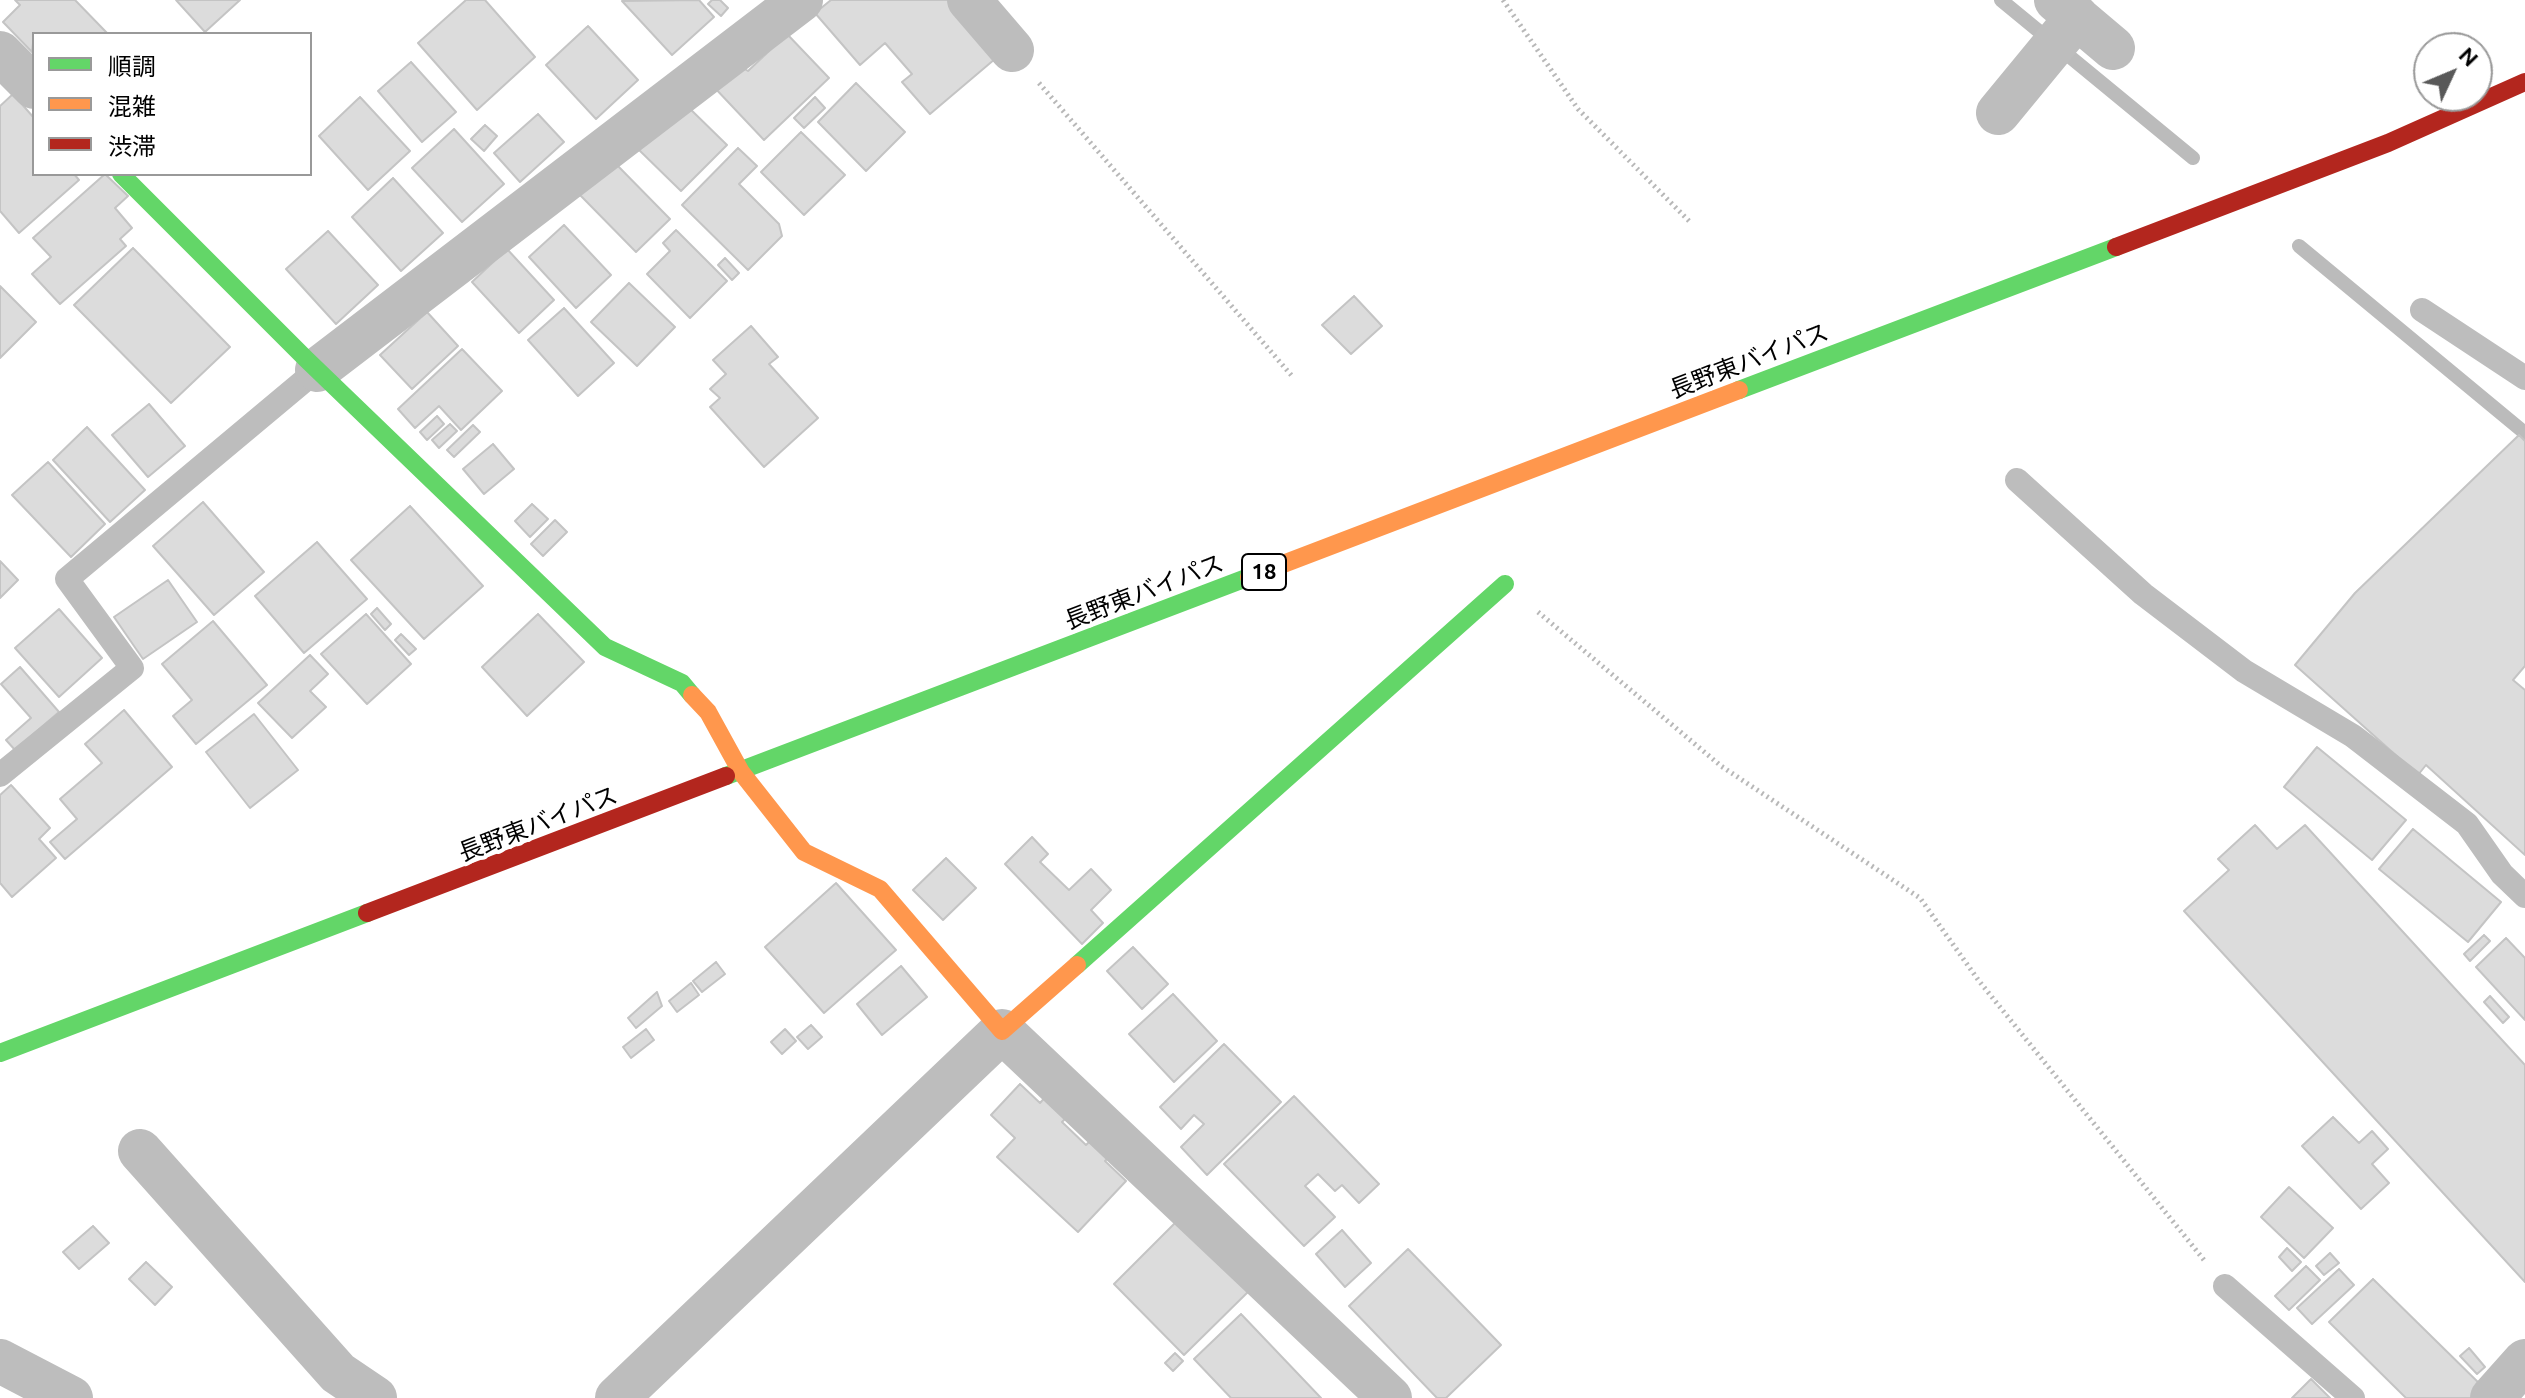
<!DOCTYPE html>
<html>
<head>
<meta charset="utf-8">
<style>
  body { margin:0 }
  #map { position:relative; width:2525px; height:1398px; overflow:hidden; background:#fff; font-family:Ubuntu,"Noto Sans JP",sans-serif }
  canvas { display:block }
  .legend { position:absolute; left:32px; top:32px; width:280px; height:144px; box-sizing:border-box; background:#fff; border:2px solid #999; margin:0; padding:10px 14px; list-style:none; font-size:24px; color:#000 }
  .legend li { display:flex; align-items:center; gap:16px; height:40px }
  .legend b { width:40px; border:2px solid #999 }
  .north { position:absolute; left:2413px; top:32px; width:80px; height:80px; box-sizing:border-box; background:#fff; border:2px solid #999; border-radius:50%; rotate:46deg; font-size:22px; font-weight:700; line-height:32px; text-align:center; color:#000 }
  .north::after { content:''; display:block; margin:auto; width:28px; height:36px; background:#595959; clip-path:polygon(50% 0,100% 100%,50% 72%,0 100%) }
</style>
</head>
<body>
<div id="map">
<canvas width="2525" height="1398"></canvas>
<ul class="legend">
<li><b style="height:10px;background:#63d668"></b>順調</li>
<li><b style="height:10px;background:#ff974d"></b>混雑</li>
<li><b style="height:10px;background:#b3261e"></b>渋滞</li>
</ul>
<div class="north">N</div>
</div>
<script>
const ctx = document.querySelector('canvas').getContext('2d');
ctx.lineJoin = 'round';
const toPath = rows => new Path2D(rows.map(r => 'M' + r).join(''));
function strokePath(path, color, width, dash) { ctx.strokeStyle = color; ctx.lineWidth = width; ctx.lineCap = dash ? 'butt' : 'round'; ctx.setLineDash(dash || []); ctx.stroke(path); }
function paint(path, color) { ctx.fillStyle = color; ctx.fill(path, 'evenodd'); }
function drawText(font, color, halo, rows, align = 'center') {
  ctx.font = font + ' Ubuntu,"Noto Sans JP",sans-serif'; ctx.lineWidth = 8; ctx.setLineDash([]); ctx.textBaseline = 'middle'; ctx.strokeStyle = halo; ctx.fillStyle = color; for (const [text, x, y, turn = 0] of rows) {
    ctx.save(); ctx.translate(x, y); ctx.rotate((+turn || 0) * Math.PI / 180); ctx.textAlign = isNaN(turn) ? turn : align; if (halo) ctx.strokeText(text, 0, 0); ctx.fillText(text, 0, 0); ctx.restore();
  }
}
strokePath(toPath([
  [2001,0,2193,158],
  [2299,246,2525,433]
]), '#bbb', 14);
const building = toPath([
  [15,0,75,0,108,34,34,34,32,52,3,22,20,5,15,0],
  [176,0,240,0,205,32,176,0],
  [466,0,485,0,535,57,477,110,418,43,466,0],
  [699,0,714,17,672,55,622,1,699,0],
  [712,0,720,0,728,8,721,16,708,4,712,0],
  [831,0,957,0,1002,53,930,114,902,82,912,74,885,43,860,65,815,13,831,0],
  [588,26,638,80,596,119,546,65,588,26],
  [787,34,829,78,764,140,713,86,736,64,748,71,787,34],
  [411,62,456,112,422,142,378,91,411,62],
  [856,83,905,132,866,171,818,122,856,83],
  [13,94,34,118,34,174,74,174,79,180,19,233,0,211,0,106,13,94],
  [360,97,410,151,368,190,319,136,360,97],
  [815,97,825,108,804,128,794,118,815,97],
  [683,102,727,145,681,191,637,148,683,102],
  [538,114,564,142,520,182,494,153,538,114],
  [485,125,497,136,484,151,471,139,485,125],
  [454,129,504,184,462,222,412,168,454,129],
  [801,132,845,175,804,215,761,172,801,132],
  [738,148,757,166,739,184,779,224,782,236,748,270,682,205,738,148],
  [614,162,670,219,636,252,580,195,614,162],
  [105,174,128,196,115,208,132,228,120,239,126,246,60,304,32,274,51,257,33,238,105,174],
  [393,178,443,233,401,271,352,217,393,178],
  [564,225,611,275,576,308,529,257,564,225],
  [676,230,727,281,690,318,647,274,670,251,663,243,676,230],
  [328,231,378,285,336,324,286,269,328,231],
  [133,248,230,347,171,403,74,305,133,248],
  [507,249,554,300,519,333,472,282,507,249],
  [725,258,739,273,732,280,718,265,725,258],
  [629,283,675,327,637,366,591,322,629,283],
  [0,286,36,322,0,358,0,286],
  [1354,296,1382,326,1351,354,1322,325,1354,296],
  [564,308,614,363,578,396,528,340,564,308],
  [427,312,458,346,412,389,380,355,427,312],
  [751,326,778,357,769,364,818,418,764,467,710,407,720,398,710,389,726,374,713,360,751,326],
  [462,349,502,391,461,430,439,406,415,428,398,409,462,349],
  [149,404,185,446,148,477,112,435,149,404],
  [437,416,444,424,427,440,420,432,437,416],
  [450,424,457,431,439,448,432,440,450,424],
  [473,425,480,432,454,457,447,450,473,425],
  [87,427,145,490,110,522,53,460,87,427],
  [2519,435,2525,441,2525,666,2513,680,2525,690,2525,855,2426,765,2418,775,2295,665,2355,593,2519,435],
  [493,444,514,469,484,494,463,469,493,444],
  [48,462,105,524,71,557,12,495,48,462],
  [203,502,264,572,214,615,153,546,203,502],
  [532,504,548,519,530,537,515,521,532,504],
  [410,506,483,586,424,639,351,560,410,506],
  [555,520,567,532,543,556,531,544,555,520],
  [317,542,367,599,304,653,255,596,317,542],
  [0,561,18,580,0,598,0,561],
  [168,580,197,622,143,659,114,617,168,580],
  [377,608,391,624,385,630,371,614,377,608],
  [59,609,102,658,59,697,15,648,59,609],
  [366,614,411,664,367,704,321,654,366,614],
  [538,614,584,662,527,716,482,667,538,614],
  [213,621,267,685,196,744,173,716,192,700,162,664,213,621],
  [401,634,416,649,409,655,395,640,401,634],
  [310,655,328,674,310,691,326,707,292,738,258,703,310,655],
  [20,667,59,712,15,750,6,740,31,718,1,684,20,667],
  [124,710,172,767,65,859,50,842,77,819,60,799,102,763,85,744,124,710],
  [254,714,298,770,250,808,206,752,254,714],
  [2317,747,2406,820,2372,860,2284,787,2317,747],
  [11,785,50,828,39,839,56,858,12,897,0,883,0,795,11,785],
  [2255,825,2277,849,2305,825,2525,1065,2525,1282,2184,911,2229,870,2218,859,2255,825],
  [2413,829,2501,902,2468,942,2379,869,2413,829],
  [1032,837,1048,854,1040,862,1069,890,1091,869,1111,890,1091,910,1103,923,1082,944,1005,864,1032,837],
  [946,858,976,888,943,920,913,890,946,858],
  [836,883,896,950,824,1013,765,947,836,883],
  [2484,935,2490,941,2470,961,2464,954,2484,935],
  [2506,938,2525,958,2525,1020,2476,967,2506,938],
  [1133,947,1168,984,1142,1009,1107,971,1133,947],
  [716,962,725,974,702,992,693,981,716,962],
  [901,966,927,997,882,1035,857,1004,901,966],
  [691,983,699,995,677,1012,669,1001,691,983],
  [657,992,662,1006,636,1028,628,1018,657,992],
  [1173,994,1217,1041,1174,1082,1129,1034,1173,994],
  [2490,996,2509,1017,2503,1023,2484,1002,2490,996],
  [811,1025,822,1037,808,1049,797,1037,811,1025],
  [646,1029,654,1040,631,1058,623,1047,646,1029],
  [785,1029,796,1041,782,1054,771,1042,785,1029],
  [1224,1044,1281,1102,1207,1175,1181,1147,1204,1124,1194,1115,1181,1129,1160,1107,1224,1044],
  [1020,1084,1040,1103,1048,1094,1070,1114,1062,1122,1086,1145,1097,1134,1115,1151,1105,1161,1126,1181,1078,1232,997,1157,1015,1138,991,1115,1020,1084],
  [1294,1096,1379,1184,1359,1203,1342,1185,1335,1191,1318,1174,1305,1186,1335,1217,1304,1246,1224,1164,1294,1096],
  [2333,1117,2359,1143,2372,1131,2388,1149,2372,1164,2389,1183,2361,1209,2302,1146,2333,1117],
  [2289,1187,2333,1228,2304,1258,2261,1217,2289,1187],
  [1182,1216,1253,1287,1184,1355,1114,1284,1182,1216],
  [93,1226,109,1243,79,1269,63,1252,93,1226],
  [1342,1230,1371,1263,1345,1287,1316,1254,1342,1230],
  [2287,1248,2301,1262,2292,1271,2279,1257,2287,1248],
  [1408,1249,1501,1345,1446,1398,1437,1398,1349,1306,1408,1249],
  [2330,1253,2339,1263,2324,1275,2316,1266,2330,1253],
  [146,1262,172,1287,155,1305,129,1279,146,1262],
  [2306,1266,2320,1280,2289,1310,2275,1296,2306,1266],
  [2339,1269,2354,1285,2312,1324,2297,1308,2339,1269],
  [2373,1279,2485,1389,2477,1398,2406,1398,2329,1322,2373,1279],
  [1241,1314,1321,1398,1231,1398,1194,1359,1241,1314],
  [2469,1348,2485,1367,2477,1374,2460,1356,2469,1348],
  [1175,1353,1183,1361,1173,1371,1165,1363,1175,1353],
  [2311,1379,2330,1398,2292,1398,2311,1379]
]);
paint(building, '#dcdcdc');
strokePath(building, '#c4c4c4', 2);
strokePath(toPath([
  [1503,0,1578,109,1689,221],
  [1039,83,1292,376],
  [1538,612,1721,766,1920,898,1979,981,2204,1260]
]), '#b8b8b8', 5, [2, 4]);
strokePath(toPath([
  [2422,310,2525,378],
  [2017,480,2143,594,2244,671,2353,736,2467,824,2502,874,2525,896],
  [0,775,132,668,67,579,317,370],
  [2225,1286,2353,1398]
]), '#bdbdbd', 24);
strokePath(toPath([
  [969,0,1012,50],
  [2056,0,2113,48],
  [0,53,34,87],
  [1998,113,2077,17],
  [317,370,801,0],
  [140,1151,338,1373,375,1398],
  [0,1361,71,1398],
  [617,1398,1002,1031,1390,1398],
  [2492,1398,2525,1361]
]), '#bdbdbd', 44);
strokePath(toPath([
  [121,174,306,359,605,647,682,683,692,695],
  [1739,390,2116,247],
  [726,776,1249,577],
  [1077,965,1505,584],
  [0,1053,367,913]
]), '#63d668', 18);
strokePath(toPath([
  [1249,577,1739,390],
  [692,695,708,712,741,772,804,852,880,889,1002,1031,1077,965]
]), '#ff974d', 18);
strokePath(toPath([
  [2116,247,2388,143,2525,82],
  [367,913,726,776]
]), '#b3261e', 18);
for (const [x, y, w] of [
  [1264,572,44]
]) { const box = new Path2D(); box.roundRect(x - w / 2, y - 18, w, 36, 6); ctx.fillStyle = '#fff'; ctx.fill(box); strokePath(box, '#000', 2); }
drawText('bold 22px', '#000', null, [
  ["18",1264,572]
]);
drawText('24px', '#000', '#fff', [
  ["長野東バイパス",1749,361,-21],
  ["長野東バイパス",1144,592,-21],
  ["長野東バイパス",538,824,-21]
]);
</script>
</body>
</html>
